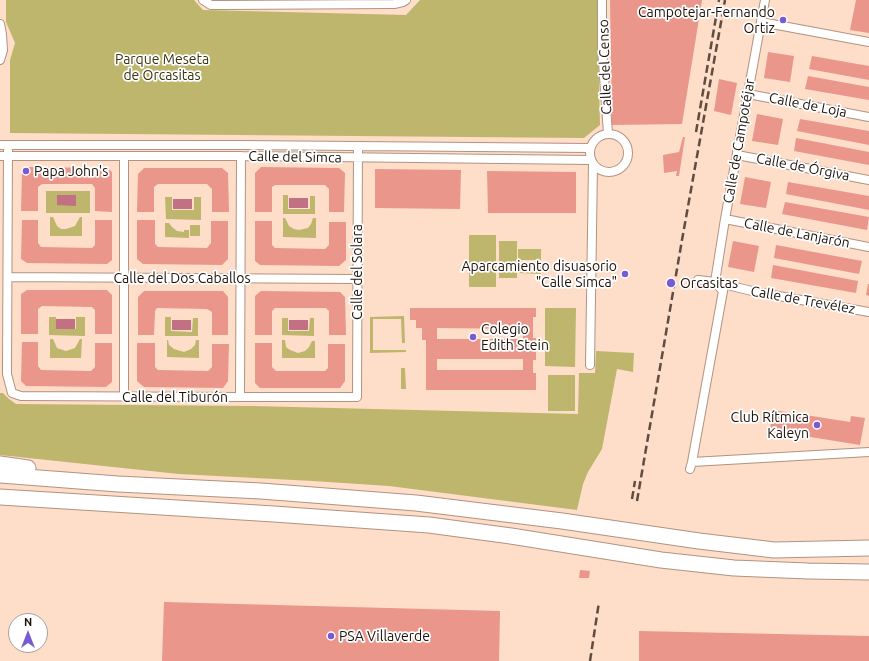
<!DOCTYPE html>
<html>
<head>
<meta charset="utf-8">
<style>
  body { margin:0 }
  #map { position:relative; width:869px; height:661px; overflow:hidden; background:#feddc9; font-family:Ubuntu,sans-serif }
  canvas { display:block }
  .north { position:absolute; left:8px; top:613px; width:40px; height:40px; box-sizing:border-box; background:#fff; border:1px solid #a5a09d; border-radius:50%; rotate:0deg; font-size:11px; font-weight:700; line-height:16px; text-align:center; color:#1d120b }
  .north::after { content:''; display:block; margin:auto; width:14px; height:18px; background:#775ad4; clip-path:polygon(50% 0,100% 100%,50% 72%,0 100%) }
</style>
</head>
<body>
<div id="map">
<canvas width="869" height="661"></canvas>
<div class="north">N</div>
</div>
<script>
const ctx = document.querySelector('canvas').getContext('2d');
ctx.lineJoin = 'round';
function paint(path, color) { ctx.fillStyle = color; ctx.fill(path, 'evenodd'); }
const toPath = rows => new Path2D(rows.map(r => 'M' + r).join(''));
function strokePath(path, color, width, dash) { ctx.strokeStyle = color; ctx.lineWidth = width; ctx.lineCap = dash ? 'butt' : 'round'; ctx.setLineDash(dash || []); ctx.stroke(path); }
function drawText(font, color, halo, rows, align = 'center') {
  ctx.font = font + ' Ubuntu,sans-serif'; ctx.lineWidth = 3.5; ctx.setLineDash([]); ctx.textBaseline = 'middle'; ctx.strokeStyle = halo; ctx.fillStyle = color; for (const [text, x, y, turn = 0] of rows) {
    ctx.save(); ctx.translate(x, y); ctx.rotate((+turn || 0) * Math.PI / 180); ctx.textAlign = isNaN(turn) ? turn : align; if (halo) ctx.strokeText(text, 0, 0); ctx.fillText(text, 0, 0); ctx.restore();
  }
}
paint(toPath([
  [6,0,194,0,203,10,406,15,420,0,597,0,600,125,584,138,10,133,10,60,15,43,6,22],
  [46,191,90,191,90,213,46,213],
  [283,195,288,195,288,209,310,209,310,196,315,196,315,214,283,214],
  [165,197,172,197,172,210,194,210,194,197,201,197,201,220,166,219],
  [50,217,53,217,57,226,61,229,66,229,75,226,80,217,82,217,82,236,50,236],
  [283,218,285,218,289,226,294,229,299,230,308,228,311,224,313,218,316,218,316,238,283,237],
  [165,223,169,223,172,227,177,231,184,232,184,230,189,230,189,238,165,237],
  [190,225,200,225,200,236,190,236],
  [469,235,496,235,496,287,469,287],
  [499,241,517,241,517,278,499,278],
  [518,249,541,249,541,260,518,260],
  [518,262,541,262,541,274,518,273],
  [545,308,576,308,575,367,545,366],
  [404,316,405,343,402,343,401,319,373,319,373,350,406,350,406,352,370,353,370,317],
  [49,317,56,317,56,329,76,329,76,317,85,317,85,336,49,335],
  [165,317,171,317,171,331,192,332,193,318,198,318,198,336,165,336],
  [282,318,288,318,288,331,309,331,310,318,314,318,314,336,282,335],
  [50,339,53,339,57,348,66,351,75,348,80,339,82,339,81,358,50,358],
  [167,340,168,340,169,345,174,349,184,352,191,349,195,345,196,340,199,340,199,358,167,357],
  [282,340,285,340,286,347,290,350,298,353,305,351,309,347,312,341,315,341,315,358,282,358],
  [596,351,634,353,633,372,617,369,602,449,588,472,583,484,577,510,389,486,313,481,179,474,0,455,0,393,3,393,9,399,16,404,252,406,578,414,579,373,595,373],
  [401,368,405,368,406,389,401,389],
  [548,375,575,375,575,411,548,411]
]), '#beb66c');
paint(toPath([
  [57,195,76,195,76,206,57,205],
  [289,198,308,198,308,208,289,208],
  [173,199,192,199,192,209,173,209],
  [56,319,75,319,75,329,56,329],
  [172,320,191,320,191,330,172,330],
  [289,320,308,320,308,330,289,330]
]), '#c27185');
paint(toPath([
  [610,0,702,0,682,124,612,125],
  [856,0,869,0,869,33,850,30],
  [768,52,794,56,790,82,764,78],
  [812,56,869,66,869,80,809,69],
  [808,76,869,87,869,100,805,89],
  [719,79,737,83,731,115,714,111],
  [757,114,783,119,778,145,752,141],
  [800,119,869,131,869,145,797,131],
  [683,137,685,137,679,176,676,176,677,171,664,173,663,155,679,152],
  [796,138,869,152,869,165,794,151],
  [27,167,107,168,112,172,112,212,95,211,95,188,92,184,42,184,38,187,38,211,21,211,22,172],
  [261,167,339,168,345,173,344,212,329,212,329,189,325,185,275,185,272,187,272,212,255,212,255,173],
  [144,168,222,168,228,173,229,212,212,212,212,189,207,184,158,184,154,187,154,212,137,212,138,174],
  [375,169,461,170,460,209,375,208],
  [487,171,576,172,576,213,488,213],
  [745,177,771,182,766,208,740,204],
  [788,182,869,196,869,210,786,194],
  [785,202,869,217,867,230,782,214],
  [22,220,38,220,38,243,41,247,92,248,95,245,95,220,112,220,112,260,107,264,27,263,21,259],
  [137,220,155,220,155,244,158,247,207,248,211,243,211,221,228,221,228,259,222,265,143,264,137,259],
  [255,221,272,221,272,245,275,248,325,249,329,245,329,222,346,222,346,260,339,266,260,265,255,261],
  [733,241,759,246,754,272,728,267],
  [776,245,862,261,859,274,774,258],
  [773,265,858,281,856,293,771,278],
  [868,284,869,284,869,296,866,295],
  [27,290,107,290,112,295,112,334,95,334,95,310,92,307,42,306,38,309,38,334,21,334,21,294],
  [144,291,223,291,228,297,228,335,212,335,212,312,207,309,157,308,155,311,154,335,138,335,138,297],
  [261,291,340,292,345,297,346,335,329,335,329,311,326,308,275,308,272,311,272,335,255,335,255,296],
  [410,308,536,308,536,317,533,317,533,338,536,338,536,360,533,360,533,373,536,373,536,390,426,390,426,340,422,340,422,328,416,328,416,320,410,320],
  [437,328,523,329,523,339,437,339],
  [437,359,523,359,523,370,437,370],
  [22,342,38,342,38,366,41,370,91,371,95,367,95,343,112,343,112,382,106,387,26,386,21,381],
  [137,343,155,343,155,367,158,370,208,371,212,367,212,344,229,344,228,381,223,388,144,387,137,381],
  [255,343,272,343,272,367,276,371,325,371,328,368,328,344,345,344,345,381,340,388,260,388,255,383],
  [773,410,850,422,851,416,865,418,860,445,798,435,798,433,770,428],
  [580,570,590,571,589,578,579,578],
  [164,602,500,611,499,661,162,661],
  [639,631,869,636,869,661,639,661]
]), '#eb968a');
const street = toPath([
  [203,0,211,5,222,5,394,4,403,2,406,0],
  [602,0,602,48,608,134],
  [765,0,725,219,715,282,756,292,869,312],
  [761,22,869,42],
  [0,24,2,34,3,50,0,60],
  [748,94,869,117],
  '590 153a19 19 0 1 1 38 0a19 19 0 1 1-38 0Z',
  [0,145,240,145,590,148],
  [8,145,7,374,12,393,21,396,240,397,357,397,358,146],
  [737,155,869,180],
  [0,156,241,156,591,160],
  [124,157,124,397],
  [725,219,869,247],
  [8,277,357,279],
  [590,365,593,164],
  [240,397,241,156],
  [692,462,869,452],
  [690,469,692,462,723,291,715,282,698,280]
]);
const highway = toPath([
  [0,464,28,468],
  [0,475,118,484,261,491,416,503,562,521,699,541,774,550,869,548],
  [0,497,274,514,429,525,511,536,661,560,734,568,808,571,869,572]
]);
strokePath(street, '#b19380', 10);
strokePath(highway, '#b19380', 17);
strokePath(street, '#fff', 8);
strokePath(highway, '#fff', 15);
strokePath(toPath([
  [696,132,719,0],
  [632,499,635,481],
  [637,501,682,240,725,0],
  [590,661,599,602]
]), '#5e4d42', 2.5, [8, 4]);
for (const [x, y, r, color] of [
  [783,20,4,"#775ad4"],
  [26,171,4,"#775ad4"],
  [625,274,4,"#775ad4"],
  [671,283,5,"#775ad4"],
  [473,337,4,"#775ad4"],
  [817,425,4,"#775ad4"],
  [331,636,4,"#775ad4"]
]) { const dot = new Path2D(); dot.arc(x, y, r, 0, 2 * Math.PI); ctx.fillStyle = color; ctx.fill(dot); strokePath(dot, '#fff', 1.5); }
drawText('14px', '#1d120b', '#fff', [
  ["Campotejar-Fernando",775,12,"right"],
  ["Ortiz",775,28,"right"],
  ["Papa John's",34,171],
  ["Aparcamiento disuasorio",617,266,"right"],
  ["\"Calle Simca\"",617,282,"right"],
  ["Orcasitas",680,283],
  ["Colegio",481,329],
  ["Edith Stein",481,345],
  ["Club Rítmica",809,417,"right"],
  ["Kaleyn",809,433,"right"],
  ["PSA Villaverde",339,636]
], 'left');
drawText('14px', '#393511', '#fff', [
  ["Parque Meseta",162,59],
  ["de Orcasitas",162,75]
]);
drawText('14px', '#1d120b', '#fff', [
  ["Calle del Censo",605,67,-92],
  ["Calle de Loja",808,105,11],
  ["Calle de Campotéjar",739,141,-80],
  ["Calle del Simca",295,157,1],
  ["Calle de Órgiva",803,167,11],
  ["Calle de Lanjarón",797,233,11],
  ["Calle del Solara",357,272,-90],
  ["Calle del Dos Caballos",182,278],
  ["Calle de Trevélez",803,300,10],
  ["Calle del Tiburón",175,397]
]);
</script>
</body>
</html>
